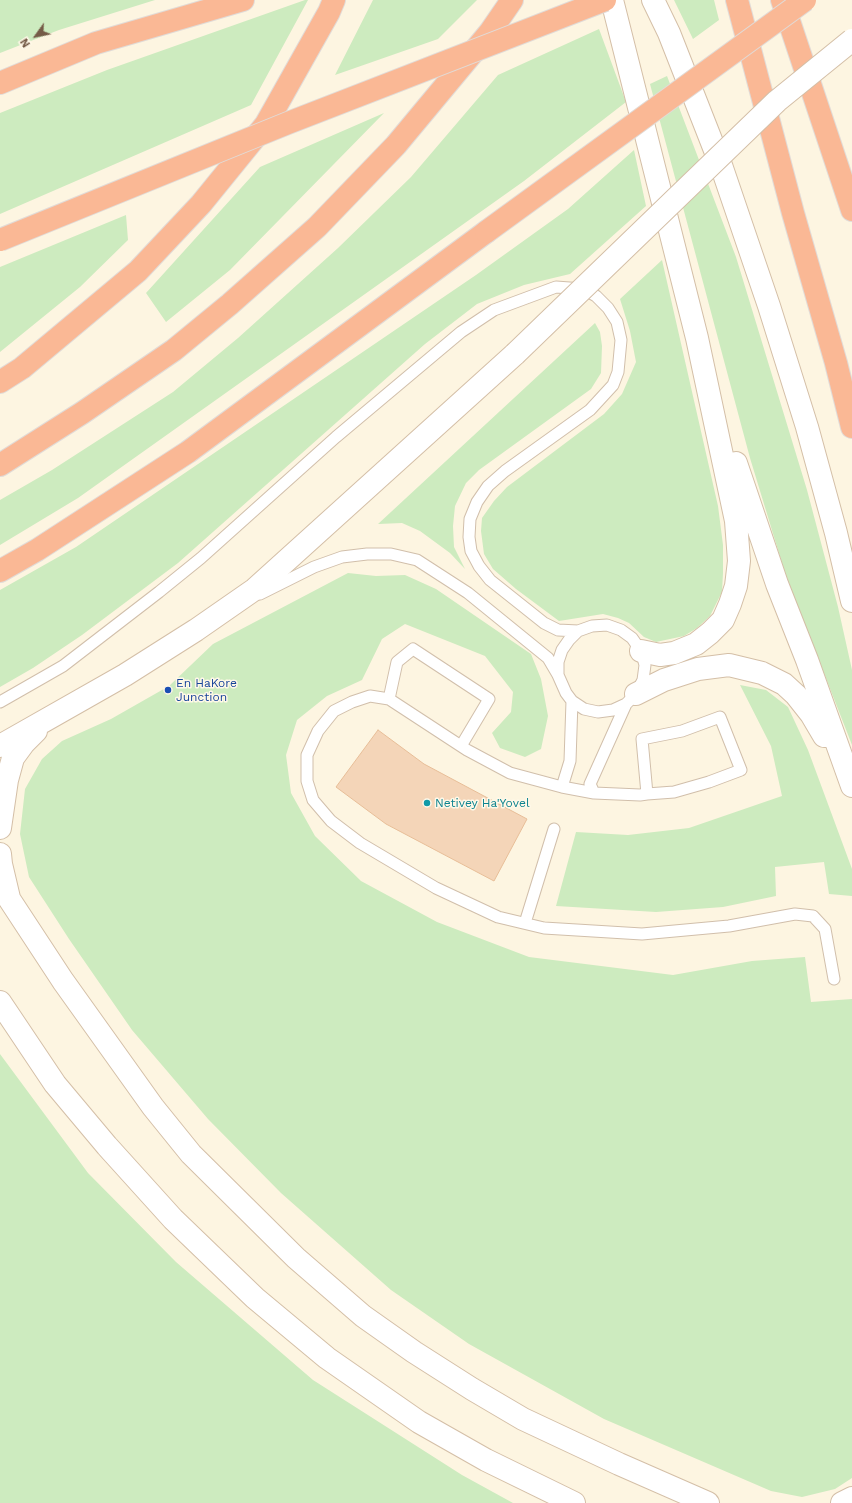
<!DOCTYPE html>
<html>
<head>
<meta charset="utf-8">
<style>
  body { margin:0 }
  #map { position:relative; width:852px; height:1503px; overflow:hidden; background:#fdf5e1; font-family:"Work Sans",sans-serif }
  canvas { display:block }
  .north { position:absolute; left:16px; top:16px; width:40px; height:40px; -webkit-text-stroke:3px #fff8e8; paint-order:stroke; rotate:237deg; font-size:11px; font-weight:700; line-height:16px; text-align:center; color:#755b47 }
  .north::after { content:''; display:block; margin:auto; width:14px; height:18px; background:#755b47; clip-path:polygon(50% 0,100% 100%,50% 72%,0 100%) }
</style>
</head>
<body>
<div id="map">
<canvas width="852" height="1503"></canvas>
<div class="north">N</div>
</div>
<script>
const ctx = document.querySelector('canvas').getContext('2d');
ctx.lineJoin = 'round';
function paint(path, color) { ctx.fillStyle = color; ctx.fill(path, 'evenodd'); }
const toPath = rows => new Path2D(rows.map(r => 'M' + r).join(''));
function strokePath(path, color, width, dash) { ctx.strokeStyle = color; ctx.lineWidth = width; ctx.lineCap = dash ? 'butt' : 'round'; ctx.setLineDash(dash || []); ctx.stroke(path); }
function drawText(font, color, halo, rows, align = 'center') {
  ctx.font = font + ' "Work Sans",sans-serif'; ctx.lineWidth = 3; ctx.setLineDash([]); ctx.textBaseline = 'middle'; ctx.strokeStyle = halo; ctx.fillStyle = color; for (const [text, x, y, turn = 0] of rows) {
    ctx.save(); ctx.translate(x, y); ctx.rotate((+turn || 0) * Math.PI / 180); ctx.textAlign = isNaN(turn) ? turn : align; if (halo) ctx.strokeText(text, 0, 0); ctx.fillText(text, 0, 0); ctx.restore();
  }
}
paint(toPath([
  [0,0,155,0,59,30,0,53],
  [305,0,308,0,251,105,0,214,0,113,107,70],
  [373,0,477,0,438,39,335,75],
  [674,0,714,0,719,20,693,39],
  [599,29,626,102,524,181,78,498,0,545,0,500,52,470,173,392,238,338,338,248,411,177,498,75],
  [667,76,736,257,807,490,838,607,852,670,852,745,785,573,750,458,650,84],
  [384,113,230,270,166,322,146,293,260,167],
  [634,150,646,206,570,274,524,285,477,304,425,344,178,563,82,635,33,668,0,687,0,590,76,547,476,275,568,209],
  [126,215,128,240,80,287,0,352,0,267],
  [662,260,718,506,723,545,723,573,722,592,710,616,697,628,684,636,656,642,644,637,629,623,618,618,603,614,559,621,516,589,493,569,484,554,481,531,482,518,494,501,507,487,604,414,622,394,636,362,630,331,620,299],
  [595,323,600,332,602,346,601,373,591,389,479,470,466,483,455,506,453,526,454,547,465,569,450,553,420,531,402,523,378,524],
  [348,573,376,576,405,575,436,589,531,654,541,679,548,716,541,749,525,757,500,748,492,733,511,712,513,692,485,656,405,624,382,639,362,680,327,696,297,720,286,755,291,793,315,836,361,881,437,922,529,957,673,975,752,961,805,957,811,1002,852,999,852,1478,835,1489,802,1497,771,1491,604,1419,469,1344,391,1290,281,1193,208,1119,132,1030,69,939,29,877,20,834,25,789,42,759,62,741,111,719,169,686,213,644],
  [740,685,766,690,788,707,808,750,852,869,852,896,829,894,824,862,775,867,776,896,723,907,656,912,556,906,576,832,628,835,689,828,782,796,771,746],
  [0,1054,88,1173,176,1262,313,1380,462,1475,513,1503,0,1503]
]), '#cdebbf');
const building = toPath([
  [378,730,424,764,527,819,494,881,386,824,336,787,378,730]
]);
paint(building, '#f4d5b8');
strokePath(building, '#e7bd97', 1);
const lane = toPath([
  [260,594,314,567,342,557,367,554,391,554,417,560,468,593,548,658,558,675],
  [389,699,397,662,413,649,489,699,461,746],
  [0,702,63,666,159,592,201,558,336,437,461,332,494,310,556,287,583,289,596,296,608,308,617,322,621,340,618,372,613,385,590,410,505,471,488,486,477,502,470,519,469,537,471,551,479,566,490,580,544,623,558,630,578,631],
  [562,787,570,761,572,701],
  [594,793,590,784,626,704,636,694,643,680,645,665,641,651,632,638,621,630,607,625,592,626,578,631,569,640,562,650,558,662,558,675,566,693,572,701,584,709,598,712,613,710,626,704],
  [647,794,642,739,682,731,720,717,741,770,709,782,674,792,647,794,640,795,594,793,562,787,510,773,467,750,389,699,370,696,352,702,334,711,318,731,307,755,307,781,313,800,331,821,360,843,436,888,498,917,544,928,642,934,729,926,795,914,813,916,825,929,834,979],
  [525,923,554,829]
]);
const secondary = toPath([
  [612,0,697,338,736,521,739,561,736,586,730,604,723,620,710,633,696,644,674,653,660,655,641,651],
  [653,0,669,33,722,168,769,306,807,427,836,533,852,601],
  [736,463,777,584,807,660,852,786],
  [636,694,664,680,698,669,729,665,762,673,784,684,796,695,811,714,824,736],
  [0,746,125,675,196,630,255,589,515,354],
  [0,828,7,780,13,758,24,743,36,731],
  [0,854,1,864,9,898],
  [0,885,63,981,153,1107,191,1154,296,1258,363,1316,414,1352,472,1389,523,1419,619,1464,708,1503],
  [0,1002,55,1084,107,1146,173,1219,255,1298,327,1358,419,1422,486,1460,574,1503],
  [842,1503,852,1498]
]);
const highway = toPath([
  [737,0,793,213,836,363,852,427],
  [782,0,852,210],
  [0,83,96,43,243,0],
  [0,382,22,368,138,271,201,204,266,124,329,12,334,0],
  [0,465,82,413,174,350,230,304,317,227,396,145,490,32,512,0],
  [0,571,37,550,188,452,486,232]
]);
strokePath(lane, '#d1bfab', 13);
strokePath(secondary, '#d4bfa7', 24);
strokePath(highway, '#e1dbd7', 24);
strokePath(lane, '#fff', 11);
strokePath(secondary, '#fff', 22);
strokePath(highway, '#fab895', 22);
const secondaryBridge = toPath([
  [515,354,777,101,852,40]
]);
const highwayBridge = toPath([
  [486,232,805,0],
  [0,240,288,123,605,0]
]);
strokePath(secondaryBridge, '#d4bfa7', 24, []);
strokePath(highwayBridge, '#e1dbd7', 24, []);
strokePath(secondaryBridge, '#fff', 22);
strokePath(highwayBridge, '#fab895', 22);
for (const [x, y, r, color] of [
  [168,690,4,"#1a4fb4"],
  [427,803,4,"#0f9aa8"]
]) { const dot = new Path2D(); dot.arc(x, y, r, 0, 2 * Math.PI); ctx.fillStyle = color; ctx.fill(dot); strokePath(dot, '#fff8e8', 1.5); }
drawText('12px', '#164399', '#fff8e8', [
  ["En HaKore",176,683],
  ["Junction",176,697]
], 'left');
drawText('12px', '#0d838f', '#fff8e8', [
  ["Netivey Ha'Yovel",435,803]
], 'left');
</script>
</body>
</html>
